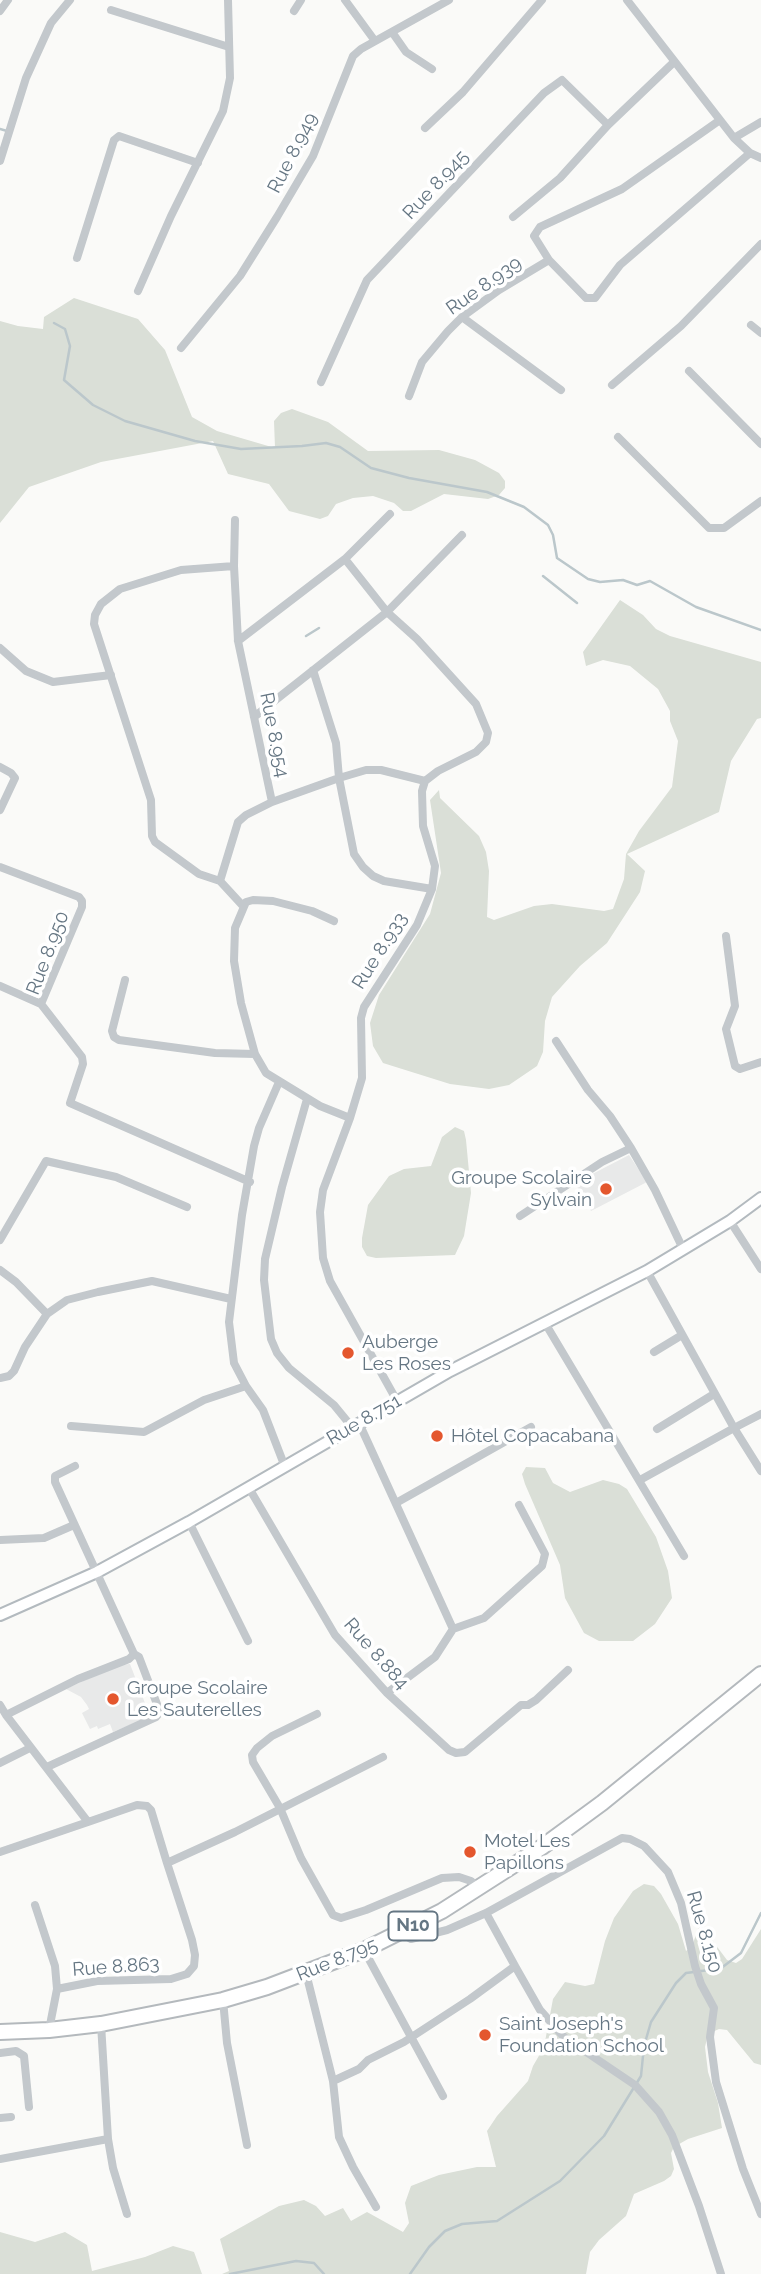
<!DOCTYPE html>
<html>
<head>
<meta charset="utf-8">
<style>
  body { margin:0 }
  canvas { display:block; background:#fafaf8 }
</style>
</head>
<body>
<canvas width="761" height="2274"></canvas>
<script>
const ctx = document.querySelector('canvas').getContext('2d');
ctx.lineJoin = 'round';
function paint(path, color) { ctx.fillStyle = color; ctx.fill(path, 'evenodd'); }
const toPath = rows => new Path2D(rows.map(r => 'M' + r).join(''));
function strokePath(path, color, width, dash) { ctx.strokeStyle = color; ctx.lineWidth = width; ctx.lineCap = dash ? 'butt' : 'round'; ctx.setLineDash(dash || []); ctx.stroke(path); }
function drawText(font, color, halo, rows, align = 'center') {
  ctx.font = font + ' Raleway,sans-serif'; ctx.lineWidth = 7; ctx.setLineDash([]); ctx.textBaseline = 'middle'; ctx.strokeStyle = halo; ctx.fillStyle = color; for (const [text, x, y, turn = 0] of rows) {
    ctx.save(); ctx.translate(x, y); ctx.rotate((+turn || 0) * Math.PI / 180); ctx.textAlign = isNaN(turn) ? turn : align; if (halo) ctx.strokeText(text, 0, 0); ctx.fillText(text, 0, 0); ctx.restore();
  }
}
paint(toPath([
  [629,1155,647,1182,591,1211,575,1183],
  [130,1664,148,1711,144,1719,113,1732,110,1724,98,1729,97,1726,90,1729,82,1713,89,1709,87,1705,81,1697,66,1689,118,1665]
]), '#e8e9e9');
paint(toPath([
  [74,298,138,319,165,350,192,417,217,431,275,448,274,421,281,413,292,409,328,422,368,451,439,450,475,460,499,473,505,481,505,488,499,495,488,499,444,494,411,511,403,511,394,503,373,496,353,498,336,504,328,516,320,519,289,511,269,484,228,474,213,441,101,462,29,487,0,523,0,321,18,326,43,329,44,317],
  [620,600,643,615,656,629,670,636,761,662,761,718,757,719,731,761,719,812,627,854,645,871,640,892,607,943,580,966,552,997,545,1021,543,1052,537,1066,509,1085,489,1089,450,1084,383,1063,373,1046,370,1023,379,995,430,914,441,873,430,800,439,790,440,798,479,836,486,852,489,871,487,917,494,920,534,906,552,904,604,911,613,909,624,879,626,854,639,831,672,787,678,741,670,721,670,711,658,689,630,666,603,660,586,666,583,652],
  [455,1127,464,1131,466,1140,471,1193,464,1236,455,1255,376,1258,367,1256,362,1247,362,1238,368,1205,389,1176,404,1169,431,1166,442,1137],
  [526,1467,545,1468,553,1483,570,1492,603,1480,619,1484,627,1489,656,1537,668,1571,672,1598,655,1624,633,1641,599,1641,584,1633,565,1598,560,1565,525,1484,522,1474],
  [644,1884,654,1886,661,1894,678,1924,686,1951,692,1946,700,1924,727,1960,736,1963,742,1959,761,1929,761,2065,754,2063,727,2030,719,2029,708,2034,705,2047,708,2072,718,2103,722,2128,688,2139,674,2147,671,2153,674,2169,671,2176,664,2181,634,2194,626,2216,599,2240,590,2252,586,2274,222,2274,229,2271,220,2239,279,2206,304,2200,316,2206,325,2216,343,2208,351,2221,367,2212,403,2232,409,2223,405,2203,411,2186,439,2175,477,2167,496,2167,487,2131,497,2116,528,2081,533,2066,544,2047,553,1999,565,1982,585,1986,594,1984,605,1941,614,1918,633,1891],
  [0,2232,35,2242,65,2232,87,2245,92,2271,145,2257,173,2246,194,2252,202,2274,0,2274]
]), '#dadfd7');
strokePath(toPath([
  [0,129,7,131],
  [54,323,65,329,70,346,64,380,93,405,125,421,195,441,241,449,302,446,326,443,340,447,371,468,409,478,487,492,524,507,548,525,553,535,557,558,588,579,600,582,623,580,637,585,650,581,696,607,761,630],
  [543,576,577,603],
  [306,636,319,628],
  [701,1971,720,1969,741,1953,761,1913],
  [230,2274,296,2261,314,2263,324,2274],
  [410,2274,429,2247,445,2231,462,2224,497,2221,560,2181,604,2136,641,2076,644,2046,651,2022,676,1983,686,1973,694,1972]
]), '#bbc7cb', 2.5);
const secondary = toPath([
  [0,1615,97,1572,189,1522,450,1371,647,1271,730,1221,761,1198]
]);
const highway = toPath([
  [0,2032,49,2030,101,2024,223,2000,267,1987,364,1950,442,1911,542,1847,602,1803,761,1674]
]);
strokePath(secondary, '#b3babf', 14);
strokePath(highway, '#b4b9bd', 18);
strokePath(toPath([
  [345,0,375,41],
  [627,0,734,138,750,153,761,158],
  [111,10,229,47],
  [0,11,8,0],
  [294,11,301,0],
  [392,32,406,52,432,69],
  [425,128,463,92,542,0],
  [734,138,761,122],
  [0,161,26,78,51,23,70,0],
  [513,217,560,178,608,125,674,62],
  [77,258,114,140,119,136,198,163],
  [549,260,534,236,540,227,622,189,720,120],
  [138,291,171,216,223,111,230,78,228,0],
  [462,317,561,390],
  [751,325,761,333],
  [181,348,240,276,277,217,313,156,353,56,361,49,449,0],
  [689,371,761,444],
  [321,382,367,280,544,93,562,80,608,125],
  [612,385,681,326,761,244],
  [409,396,422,362,448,331,462,317,499,290,549,260,586,298,595,298,620,265,750,153],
  [618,437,709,528,724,528,761,501],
  [235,520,234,566,238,641,272,802,339,778,354,854,363,867,373,876,384,881,432,889],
  [345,559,387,612,417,639,476,704,488,733,486,742,476,752,438,771,425,781,422,791,423,826,435,866,432,889,417,925,364,1007,361,1018,362,1078,350,1118,323,1190,320,1212,323,1258,330,1281,397,1401],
  [234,566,181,570,120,589,101,604,95,615,94,624,151,800,152,836,155,842,199,874,220,881,243,906],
  [238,641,345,559,390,514],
  [0,648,26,671,53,682,111,675],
  [313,670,336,743,339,778,366,770,381,770,425,781],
  [254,717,387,612,462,535],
  [0,767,11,773,15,778,0,810],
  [0,867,79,897,82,901,82,907,41,1004,82,1057,83,1064,70,1103,250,1182],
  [220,881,238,822,246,815,272,802],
  [334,921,312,911,273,901,253,900,246,902,235,928,234,961,241,1003,255,1054,266,1073,320,1106,350,1118],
  [726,936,735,1006,726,1029,735,1066,740,1069,761,1062],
  [125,980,112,1031,114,1037,119,1040,215,1053,255,1054],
  [0,986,41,1004],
  [556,1041,588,1090,610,1116,631,1148],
  [279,1082,259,1128,254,1146,242,1215,229,1322,234,1363,246,1386,263,1410,285,1467],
  [307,1099,282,1187,265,1259,264,1280,271,1339,277,1353,289,1368,334,1405,352,1427],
  [520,1216,602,1162,631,1148,655,1190,683,1249],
  [730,1221,761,1269],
  [0,1240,46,1161,116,1177,187,1207],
  [0,1270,16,1282,47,1314],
  [647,1271,734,1428,761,1414],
  [545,1323,684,1556],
  [654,1352,682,1335],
  [0,1378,9,1376,14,1371,25,1347,47,1314,67,1300,98,1292,152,1281,231,1299],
  [359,1423,453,1629,484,1618,542,1566,545,1554,519,1505],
  [71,1426,144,1432,204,1400,246,1386],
  [657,1429,714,1394],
  [640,1480,734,1428,761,1471],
  [249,1488,335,1635,387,1693,449,1750,456,1753,465,1752,521,1705,528,1705,536,1700,568,1670],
  [396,1503,531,1427],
  [189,1522,248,1641],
  [0,1540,44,1538,74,1525],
  [387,1693,435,1657,453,1629],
  [0,1705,6,1715,78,1679,129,1659,134,1654,55,1482,55,1476,75,1466],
  [317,1714,272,1736,257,1748,252,1755,253,1762,280,1808,301,1858,333,1915,341,1918,366,1910,442,1878,459,1877,471,1881,478,1889],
  [6,1715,88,1822,137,1805,147,1806,151,1810,167,1863],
  [0,1763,30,1748],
  [47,1767,156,1717,160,1712,139,1657,134,1654],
  [0,1852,88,1822],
  [35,1905,55,1966,57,1989],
  [401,1933,411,1939,447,1930,486,1913,622,1838,630,1839,644,1846,668,1872,681,1903,695,1966,701,1984,714,2008,710,2037,716,2082,743,2169,761,2214],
  [364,1950,443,2096],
  [515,1966,540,2010,564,2037,635,2085,659,2112,672,2135,699,2206,721,2274],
  [306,1973,333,2081,339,2137,353,2167,376,2207],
  [223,2000,227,2043,247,2145],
  [101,2024,108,2139,113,2168,127,2214],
  [49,2030,57,1989,97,1981,171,1979,187,1974,194,1966,195,1955,192,1940,167,1863,235,1832,383,1757],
  [0,2053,16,2051,24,2056,29,2107],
  [333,2081,359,2069,368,2060,404,2042,470,1999,515,1966,486,1913],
  [0,2118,11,2117],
  [0,2159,108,2139]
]), '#c3c8cc', 8);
strokePath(secondary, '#fff', 10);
strokePath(highway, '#fff', 14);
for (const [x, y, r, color] of [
  [606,1189,7,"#e4572e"],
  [348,1353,7,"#e4572e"],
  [437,1436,7,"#e4572e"],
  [113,1699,7,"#e4572e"],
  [470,1852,7,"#e4572e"],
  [485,2035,7,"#e4572e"]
]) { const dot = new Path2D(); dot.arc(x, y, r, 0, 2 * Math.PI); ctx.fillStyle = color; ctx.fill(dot); strokePath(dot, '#fff', 2.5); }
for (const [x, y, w] of [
  [413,1926,49]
]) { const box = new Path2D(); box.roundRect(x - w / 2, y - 14.5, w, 29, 5); ctx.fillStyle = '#fff'; ctx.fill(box); strokePath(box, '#657683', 2); }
drawText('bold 18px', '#657683', null, [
  ["N10",413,1926]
]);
drawText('19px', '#657683', '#fff', [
  ["Rue 8.949",293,153,-63],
  ["Rue 8.945",436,185,-47],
  ["Rue 8.939",484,286,-35],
  ["Rue 8.954",274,735,79],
  ["Rue 8.933",380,951,-58],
  ["Rue 8.950",48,953,-69],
  ["Rue 8.751",364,1420,-30],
  ["Rue 8.884",376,1654,49],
  ["Rue 8.150",704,1932,74],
  ["Rue 8.795",337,1960,-22],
  ["Rue 8.863",116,1967,-4]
]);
drawText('19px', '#657683', '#fff', [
  ["Groupe Scolaire",592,1178,"right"],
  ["Sylvain",592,1200,"right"],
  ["Auberge",362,1342],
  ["Les Roses",362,1364],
  ["Hôtel Copacabana",451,1436],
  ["Groupe Scolaire",127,1688],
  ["Les Sauterelles",127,1710],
  ["Motel Les",484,1841],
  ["Papillons",484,1863],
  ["Saint Joseph's",499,2024],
  ["Foundation School",499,2046]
], 'left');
</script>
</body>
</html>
